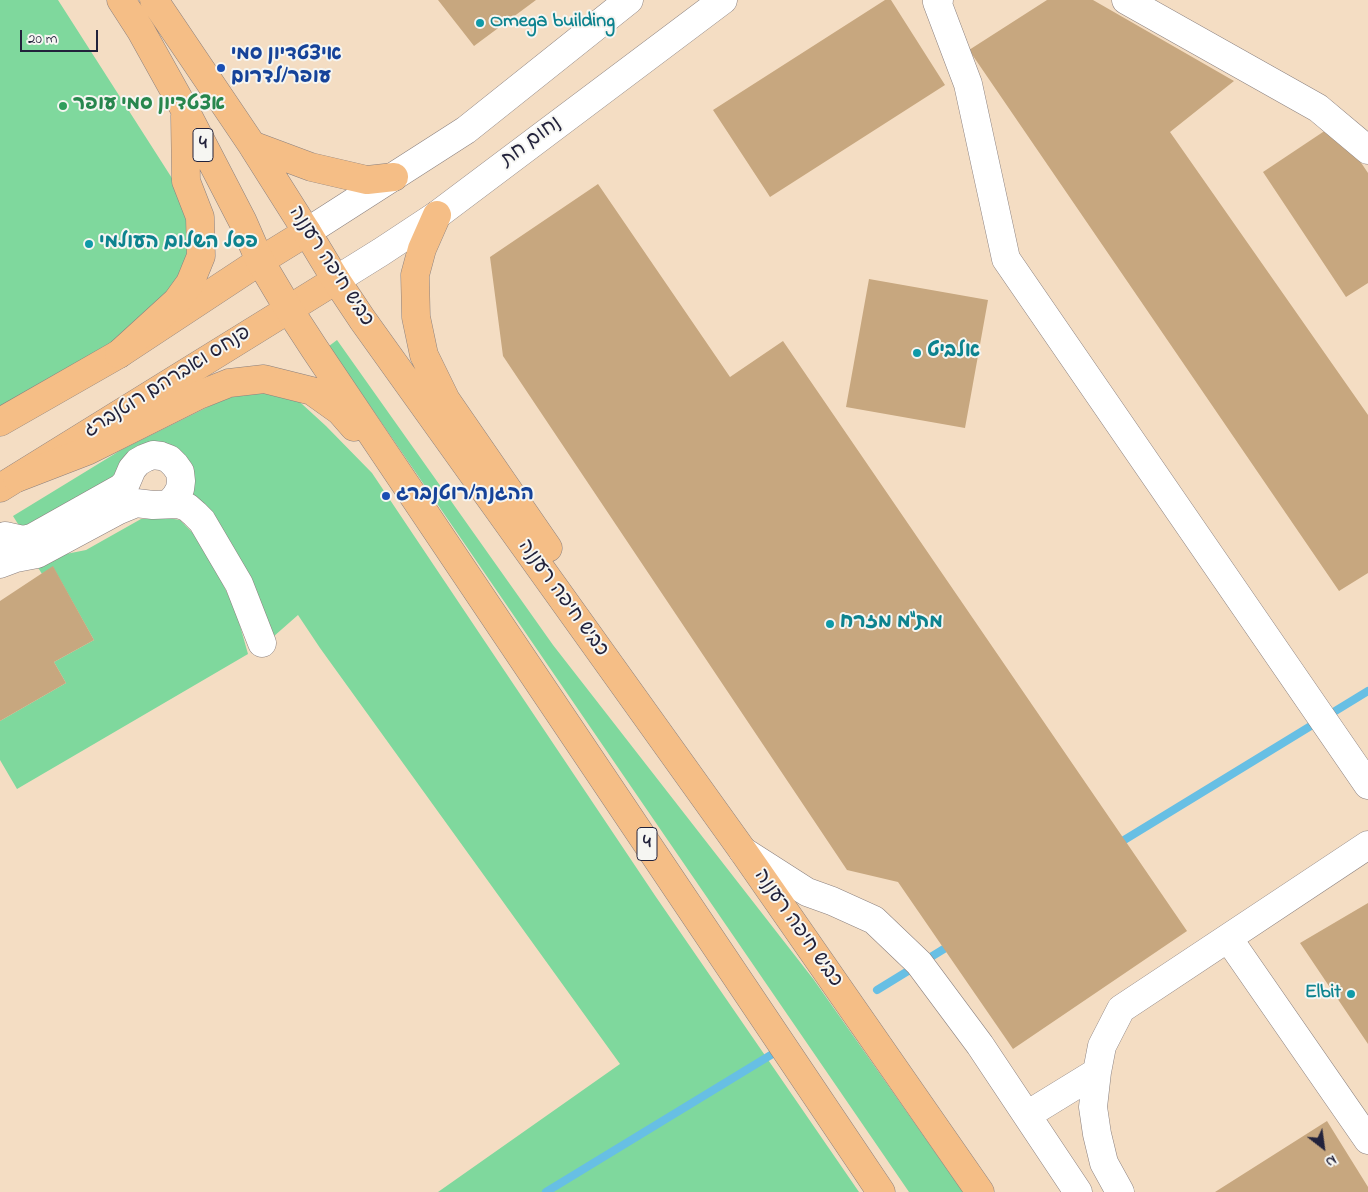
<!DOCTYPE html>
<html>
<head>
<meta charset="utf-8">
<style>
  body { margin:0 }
  #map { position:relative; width:1368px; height:1192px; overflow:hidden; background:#f4ddc3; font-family:"Indie Flower",sans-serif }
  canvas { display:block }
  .north { position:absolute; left:1298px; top:1122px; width:50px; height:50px; -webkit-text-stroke:4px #f6f6f2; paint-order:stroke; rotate:150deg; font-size:14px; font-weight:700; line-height:20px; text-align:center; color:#22223b }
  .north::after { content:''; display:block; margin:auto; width:18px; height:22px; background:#22223b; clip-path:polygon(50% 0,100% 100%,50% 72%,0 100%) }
  .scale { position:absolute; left:20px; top:30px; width:78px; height:22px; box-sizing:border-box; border:2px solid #22223b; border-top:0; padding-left:6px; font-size:15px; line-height:18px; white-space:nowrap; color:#22223b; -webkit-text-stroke:4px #f6f6f2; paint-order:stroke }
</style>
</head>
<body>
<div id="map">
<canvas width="1368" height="1192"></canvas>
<div class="north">N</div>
<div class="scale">20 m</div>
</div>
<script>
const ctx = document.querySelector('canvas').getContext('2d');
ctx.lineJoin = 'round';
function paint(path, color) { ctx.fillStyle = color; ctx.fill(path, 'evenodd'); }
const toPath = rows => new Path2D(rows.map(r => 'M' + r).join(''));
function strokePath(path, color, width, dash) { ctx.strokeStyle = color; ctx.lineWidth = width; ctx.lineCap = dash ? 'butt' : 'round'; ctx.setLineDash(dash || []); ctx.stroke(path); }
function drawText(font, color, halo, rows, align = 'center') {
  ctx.font = font + ' "Indie Flower","Playpen Sans Hebrew",sans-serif'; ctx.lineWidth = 4; ctx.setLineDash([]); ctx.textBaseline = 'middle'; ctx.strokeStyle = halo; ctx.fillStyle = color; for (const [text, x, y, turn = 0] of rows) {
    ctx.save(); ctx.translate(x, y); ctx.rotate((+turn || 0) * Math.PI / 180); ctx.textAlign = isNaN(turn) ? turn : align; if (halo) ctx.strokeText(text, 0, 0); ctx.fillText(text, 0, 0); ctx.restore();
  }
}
paint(toPath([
  [0,0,58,0,193,211,198,235,175,300,0,417],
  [337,340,553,645,814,980,963,1192,909,1192,329,346],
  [236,393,290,393,326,426,372,473,656,897,859,1192,438,1192,620,1064,320,648,298,615,273,637,208,511,137,449,125,455,118,475,28,529,18,524,13,516,121,450],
  [168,518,180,520,193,533,217,572,233,605,239,622,248,654,17,789,0,760,0,721,66,683,54,662,94,640,53,567,42,574,37,566,51,557,86,550,141,519]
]), '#7fd89d');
strokePath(toPath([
  [1116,845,1368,691],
  [877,990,952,944],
  [546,1192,779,1050]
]), '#67bfe4', 8);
paint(toPath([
  [438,0,536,0,474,46],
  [885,0,891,0,945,85,770,197,713,110],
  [1047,0,1093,0,1234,81,1170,132,1368,415,1368,573,1339,591,969,50],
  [1335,124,1368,173,1368,283,1346,297,1263,172],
  [598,184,730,377,783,341,1187,931,1013,1049,898,882,847,870,503,356,490,257],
  [869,279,988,300,965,428,846,407],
  [53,566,94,640,54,662,66,683,0,721,0,601],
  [1368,903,1368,1044,1300,943],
  [1327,1121,1368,1187,1368,1192,1215,1192]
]), '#c7a77f');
const minor = toPath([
  [939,0,937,2,968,84,1006,259,1368,785],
  [1126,0,1318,108,1368,150],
  [307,232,466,130,629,0],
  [336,280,381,252,437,215,723,0],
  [5,536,23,540,32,538,121,488,126,483,132,469,138,462,145,458,153,455,161,456,169,459,175,465,180,472,181,481,180,489,176,496,169,504],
  [0,564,16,558,37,554,119,510,136,503,153,505,178,504,187,507,195,514,202,521,239,584,262,643],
  [743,851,807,892,832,901,874,920,919,963,980,1045,1078,1192],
  [1228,938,1368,1140],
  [1027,1115,1097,1072],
  [1120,1192,1104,1163,1097,1134,1093,1107,1097,1072,1102,1046,1121,1009,1368,845]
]);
const major = toPath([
  [0,422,119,354,260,261,307,232],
  [0,488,336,280]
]);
const highway = toPath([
  [121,0,141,31,185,110,243,222,260,261,288,308,314,348,881,1192],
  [154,0,252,145,307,232,336,280,362,319,743,851,980,1192],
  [252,145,311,167,367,180,394,177],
  [437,215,422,249,415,275,416,317,424,355,446,400,548,548],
  [119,354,177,301,190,283,201,256,200,217,186,181,185,116],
  [17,478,87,451,199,395,229,383,264,379,312,391,340,411,354,427]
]);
strokePath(minor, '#8b807f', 29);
strokePath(major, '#8b807f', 29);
strokePath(highway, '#8b807f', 29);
strokePath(minor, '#fff', 28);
strokePath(major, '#f5be86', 28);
strokePath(highway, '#f5be86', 28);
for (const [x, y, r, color] of [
  [480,23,5,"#0f9aa8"],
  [221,68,5,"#1a4fb4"],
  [63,106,5,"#2e9e5b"],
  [89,244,5,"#0f9aa8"],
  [917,353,5,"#0f9aa8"],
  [386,496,5,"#1a4fb4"],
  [830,624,5,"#0f9aa8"],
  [1351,994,5,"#0f9aa8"]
]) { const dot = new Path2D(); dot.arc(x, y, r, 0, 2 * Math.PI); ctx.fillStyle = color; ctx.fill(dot); strokePath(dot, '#f6f6f2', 2); }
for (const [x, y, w] of [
  [203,145,20],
  [647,844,20]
]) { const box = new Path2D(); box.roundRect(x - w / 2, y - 16.5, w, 33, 4); ctx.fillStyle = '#f6f6f2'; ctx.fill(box); strokePath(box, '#22223b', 1); }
drawText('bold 19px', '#22223b', null, [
  ["4",203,145],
  ["4",647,844]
]);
drawText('bold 20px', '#0d838f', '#f6f6f2', [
  ["Omega building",490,23],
  ["פסל השלום העולמי",99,244],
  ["אלביט",927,353],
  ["מת\"מ מזרח",840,624],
  ["Elbit",1341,994,"right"]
], 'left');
drawText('bold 20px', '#164399', '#f6f6f2', [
  ["איצטדיון סמי",231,56],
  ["עופר/לדרום",231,79],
  ["ההגנה/רוטנברג",396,496]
], 'left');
drawText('bold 20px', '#27864d', '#f6f6f2', [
  ["אצטדיון סמי עופר",73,106]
], 'left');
drawText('20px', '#22223b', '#f6f6f2', [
  ["נחום חת",532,143,-37],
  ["כביש חיפה רעננה",330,267,57],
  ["פנחס ואברהם רוטנברג",168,383,-32],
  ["כביש חיפה רעננה",562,599,54],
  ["כביש חיפה רעננה",797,929,55]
]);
</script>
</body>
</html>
